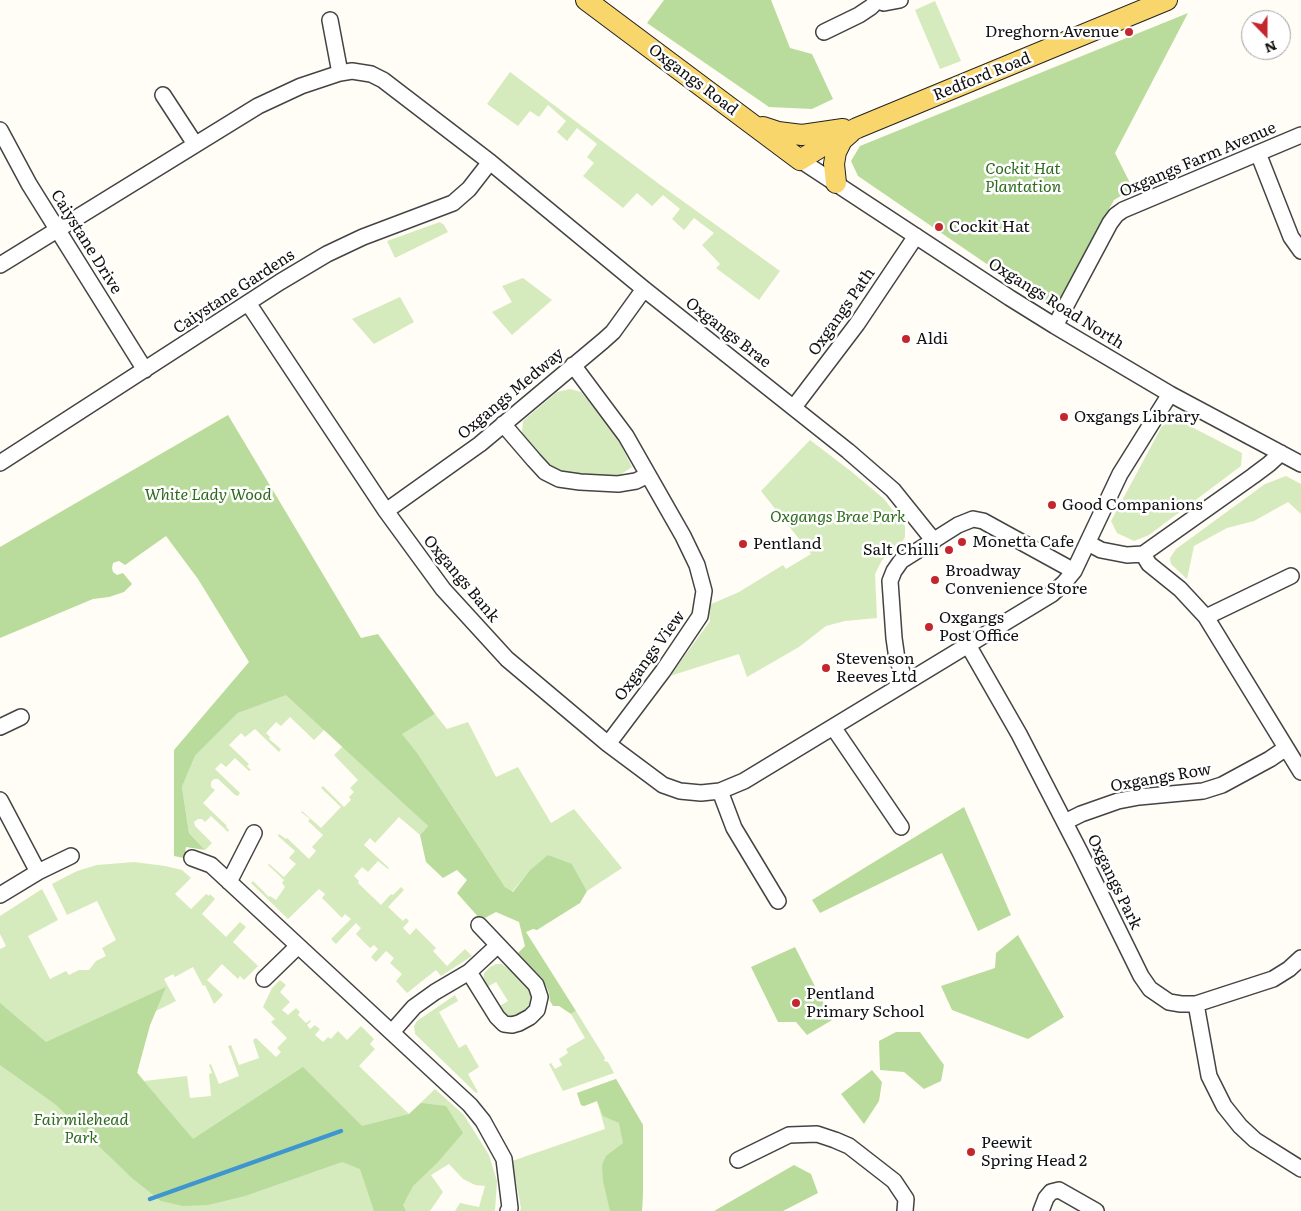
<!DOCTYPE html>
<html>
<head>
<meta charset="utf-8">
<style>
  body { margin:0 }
  #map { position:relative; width:1301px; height:1211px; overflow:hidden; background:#fffdf5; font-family:Literata,serif }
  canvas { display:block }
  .north { position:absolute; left:1241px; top:10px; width:50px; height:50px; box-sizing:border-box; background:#fff; border:1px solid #a0a0a0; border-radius:50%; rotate:158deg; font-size:14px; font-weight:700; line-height:20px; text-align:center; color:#111 }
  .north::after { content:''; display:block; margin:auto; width:18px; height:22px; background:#c4262e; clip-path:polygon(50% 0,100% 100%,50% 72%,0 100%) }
</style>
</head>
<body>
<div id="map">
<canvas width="1301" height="1211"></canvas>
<div class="north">N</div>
</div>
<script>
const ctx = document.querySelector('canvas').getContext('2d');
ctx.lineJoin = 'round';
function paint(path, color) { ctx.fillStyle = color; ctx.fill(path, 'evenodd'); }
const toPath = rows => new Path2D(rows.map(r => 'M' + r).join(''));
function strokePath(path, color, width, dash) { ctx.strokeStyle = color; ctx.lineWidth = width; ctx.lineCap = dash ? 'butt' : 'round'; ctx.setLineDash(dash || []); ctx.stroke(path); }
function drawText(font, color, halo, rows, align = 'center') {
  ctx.font = font + ' Literata,serif'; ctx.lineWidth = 5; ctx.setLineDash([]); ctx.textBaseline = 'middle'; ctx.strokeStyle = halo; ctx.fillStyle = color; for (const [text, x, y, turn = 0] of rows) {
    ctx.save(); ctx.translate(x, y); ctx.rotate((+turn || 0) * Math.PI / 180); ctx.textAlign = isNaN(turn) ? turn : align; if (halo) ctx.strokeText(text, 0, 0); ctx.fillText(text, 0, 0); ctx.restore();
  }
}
paint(toPath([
  [935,1,961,61,940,69,915,10],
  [510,72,659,184,780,271,759,300,716,268,720,264,702,245,714,233,694,218,684,230,672,219,680,209,663,195,652,206,637,193,623,208,583,176,594,163,587,157,597,144,577,128,567,141,557,132,566,121,548,105,539,117,530,111,518,126,487,104],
  [440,222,444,225,448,232,395,258,387,241],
  [523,278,552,300,512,335,492,312,512,302,502,286],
  [400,297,414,322,374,344,352,319],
  [570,389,581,392,614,431,632,467,620,475,592,479,568,474,550,466,534,449,522,433,523,421,557,392],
  [1176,419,1242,453,1241,466,1149,535,1134,541,1117,533,1111,521,1162,426],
  [810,440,852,472,884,499,905,526,905,537,901,545,882,560,875,574,877,618,845,621,826,626,799,647,747,677,739,654,670,676,710,621,709,605,739,592,783,565,786,569,811,554,761,491],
  [1286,476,1301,484,1301,514,1288,502,1254,521,1227,528,1194,546,1187,579,1171,564,1170,558,1176,549,1265,484],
  [286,694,325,729,314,740,290,717,281,726,276,722,266,733,270,737,269,739,281,749,279,752,255,729,245,737,241,733,229,745,249,764,247,766,251,770,249,771,235,758,226,767,221,763,215,769,240,793,238,796,235,795,218,779,214,779,211,782,211,787,215,790,203,803,227,826,226,827,229,830,228,832,211,816,205,822,202,819,198,819,194,822,195,826,212,843,205,850,189,833,182,787,195,756,238,713],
  [435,714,447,729,468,722,496,777,518,767,551,823,574,809,622,868,587,891,572,864,529,871,512,892,505,887,418,754,401,734],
  [343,746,428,826,420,835,399,817,375,843,370,838,364,845,389,868,388,869,378,861,368,872,362,867,354,876,359,881,358,883,381,905,391,894,393,895,401,887,404,890,388,907,403,921,406,918,409,921,403,928,410,935,416,928,436,948,433,951,447,966,465,949,472,956,441,976,436,970,407,993,396,981,402,974,390,963,394,958,386,951,376,962,371,957,378,949,374,945,370,948,356,934,361,928,356,923,336,944,331,939,351,919,345,914,342,918,322,898,325,894,319,889,288,919,251,883,253,881,269,897,270,896,276,900,285,887,282,883,284,880,268,865,269,864,284,877,296,864,289,858,295,851,278,836,279,834,286,839,287,838,309,859,316,851,312,847,323,835,308,821,310,819,301,812,302,811,321,828,341,807,321,788,323,786,344,807,351,800,349,797,354,792,350,788,358,780,334,755],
  [134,862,165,866,182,870,191,878,175,894,191,909,206,894,209,896,210,894,215,899,202,914,226,937,240,922,246,927,233,942,258,966,244,980,240,976,238,979,222,964,207,980,223,995,214,1004,205,985,203,986,193,967,175,977,173,974,164,979,176,1001,156,1011,150,1025,137,1072,144,1081,187,1076,190,1098,211,1096,209,1074,212,1073,209,1065,211,1064,219,1084,239,1076,228,1046,231,1045,239,1065,259,1058,252,1037,253,1040,256,1038,276,1057,281,1052,277,1048,287,1038,271,1022,275,1019,263,1007,272,988,280,980,286,985,280,992,290,1002,282,1010,288,1015,296,1008,300,1012,298,1015,306,1023,310,1020,311,1021,307,1025,310,1029,315,1025,320,1029,315,1035,323,1042,328,1037,331,1039,338,1031,347,1040,361,1026,374,1039,370,1044,375,1049,359,1066,409,1114,435,1089,464,1115,489,1155,497,1181,495,1211,455,1211,460,1203,479,1207,485,1186,475,1185,463,1179,449,1164,431,1175,443,1192,430,1211,0,1211,0,949,6,946,0,934,0,916,42,889,58,920,28,936,50,979,66,971,69,975,79,970,89,970,96,961,106,956,102,948,116,940,97,901,67,915,52,884,77,871,97,865],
  [496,964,502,964,528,985,533,997,531,1008,524,1014,513,1017,504,1014,498,1007,508,1001,496,982,487,987,483,981,484,973,490,967],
  [455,995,458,1001,439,1012,459,1048,466,1044,479,1067,468,1074,478,1092,476,1093,415,1034,414,1026,417,1021],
  [576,1011,605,1058,604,1061,608,1062,614,1073,563,1091,549,1064,551,1063,555,1069,562,1065,559,1059,568,1053,566,1049,585,1038,571,1014],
  [616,1079,643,1125,643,1191,642,1211,520,1211,521,1208,512,1161,605,1129,597,1101,584,1106,581,1105,577,1093]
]), '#d5ebbd');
paint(toPath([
  [664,0,771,0,790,48,812,54,833,99,812,109,769,107,647,23],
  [1188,13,1115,153,1133,189,1114,200,1054,310,858,176,851,161,860,146],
  [228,415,361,638,378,634,435,714,402,734,418,754,505,887,513,892,529,871,548,855,572,864,587,891,580,903,537,930,533,929,526,932,576,1011,571,1014,559,1006,553,1006,550,1001,549,993,543,979,518,953,525,946,519,922,496,912,481,920,457,893,467,880,457,870,443,878,426,862,420,835,428,826,286,695,238,713,195,756,182,787,189,833,205,850,186,847,184,858,174,856,174,750,249,662,198,579,166,536,125,565,119,561,113,563,112,568,113,572,117,575,123,573,132,584,124,592,109,597,93,599,0,638,0,547],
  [964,807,1011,915,978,931,942,853,820,913,812,900],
  [1018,935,1064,1017,1028,1039,952,1010,941,986,995,968,996,953],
  [795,947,832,1020,807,1035,796,1022,778,1022,751,967],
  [166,987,150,1025,137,1073,193,1139,303,1067,362,1126,409,1114,421,1103,446,1106,463,1133,437,1163,413,1186,403,1205,406,1211,374,1211,360,1169,342,1162,245,1196,208,1205,183,1206,161,1201,133,1179,55,1104,0,1065,0,1003,46,1042],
  [896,1032,920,1032,944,1065,941,1081,924,1089,904,1072,880,1070,879,1041],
  [872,1070,882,1082,879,1101,864,1124,841,1094],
  [616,1079,643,1125,643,1191,642,1211,610,1211,603,1181,602,1165,606,1156,623,1143,619,1123,603,1116,597,1101,584,1106,581,1105,577,1093],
  [794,1165,811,1174,818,1193,783,1211,714,1211]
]), '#b9dc9c');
strokePath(toPath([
  [150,1199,341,1131]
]), '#3f96cf', 4.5);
const minor = toPath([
  [876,0,884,3,900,0],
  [330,20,340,73],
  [824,32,859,15,871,7,877,1],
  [163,95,195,144],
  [0,130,29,184,145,370],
  [1258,153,1291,237,1301,251],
  [800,160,1010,298,1055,326,1170,394,1301,464],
  [0,265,258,106,301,86,340,73,352,71,371,74,383,80,490,162,644,289,848,451,893,490,934,541],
  [248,303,386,511,443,589,507,659,608,744,663,785,680,791,701,793,720,791,744,781,1052,594,1064,583,1074,571,1120,474,1170,394],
  [1055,326,1110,223,1116,215,1123,210,1301,135],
  [573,365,626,436,683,536,697,565,704,591,700,616,663,671,608,744],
  [794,407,857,324,916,236],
  [503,424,534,460,545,472,559,479,580,482,618,484,636,481,648,475],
  [0,463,280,282,327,254,363,237,453,203,469,189,490,162],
  [386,511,480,444,603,341,613,332,644,289],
  [1088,543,1101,550,1127,555,1143,554,1253,476,1269,464,1281,453],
  [1143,554,1149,564,1180,589,1206,617,1301,772],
  [1206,617,1291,576],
  [968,645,1019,734,1080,852,1141,976,1150,989,1169,1002,1181,1004,1196,1004,1273,979,1289,969,1301,958],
  [906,682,897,659,894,638,890,581,894,571,901,561,958,525,973,519,983,521,1074,571],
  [0,727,21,717],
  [833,727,901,827],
  [720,791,734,828,778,901],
  [0,800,38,872],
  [1065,822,1081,814,1118,801,1139,797,1203,791,1222,785,1270,759,1286,748],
  [192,858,211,865,470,1105,483,1121,504,1159,510,1208,508,1211],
  [229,882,254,833],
  [0,895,38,872,71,856],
  [469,972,497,1017,504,1024,512,1025,519,1023,530,1017,537,1010,540,997,536,985,479,925],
  [264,979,298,946],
  [1196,1004,1209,1076,1224,1106,1240,1126,1255,1140,1301,1169],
  [392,1032,414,1007,435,992,469,972,497,946],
  [738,1160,789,1135,817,1134,835,1140,849,1146,894,1181,906,1199,905,1211],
  [1041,1211,1046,1198,1051,1192,1059,1190,1096,1211]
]);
const major = toPath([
  [586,0,800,160,824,145,857,128,1167,0],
  [763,127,778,132,802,135,843,129],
  [836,183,834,164,836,152,842,140,850,133]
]);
strokePath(minor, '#444', 18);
strokePath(major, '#222', 22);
strokePath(minor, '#fff', 15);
strokePath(major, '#f9d66b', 20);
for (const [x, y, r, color] of [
  [1129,32,5,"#c4262e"],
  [939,227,5,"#c4262e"],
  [906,339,5,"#c4262e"],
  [1064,417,5,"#c4262e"],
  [1052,505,5,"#c4262e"],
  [962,542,5,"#c4262e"],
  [743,544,5,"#c4262e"],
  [949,550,5,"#c4262e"],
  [935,580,5,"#c4262e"],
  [929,627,5,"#c4262e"],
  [826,668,5,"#c4262e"],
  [796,1003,5,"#c4262e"],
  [971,1152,5,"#c4262e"]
]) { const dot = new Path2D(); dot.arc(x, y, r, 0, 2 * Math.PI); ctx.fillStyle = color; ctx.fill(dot); strokePath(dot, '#fff', 2); }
drawText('16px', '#111', '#fff', [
  ["Dreghorn Avenue",1119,32,"right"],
  ["Cockit Hat",949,227],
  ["Aldi",916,339],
  ["Oxgangs Library",1074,417],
  ["Good Companions",1062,505],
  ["Monetta Cafe",972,542],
  ["Pentland",753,544],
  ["Salt Chilli",939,550,"right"],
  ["Broadway",945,571],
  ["Convenience Store",945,589],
  ["Oxgangs",939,618],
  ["Post Office",939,636],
  ["Stevenson",836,659],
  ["Reeves Ltd",836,677],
  ["Pentland",806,994],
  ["Primary School",806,1012],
  ["Peewit",981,1143],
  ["Spring Head 2",981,1161]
], 'left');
drawText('16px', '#111', '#fff', [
  ["Redford Road",982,77,-22],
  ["Oxgangs Road",693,80,37],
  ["Oxgangs Farm Avenue",1198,160,-23],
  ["Caiystane Drive",86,242,58],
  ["Caiystane Gardens",234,292,-33],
  ["Oxgangs Road North",1056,304,32],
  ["Oxgangs Path",842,312,-55],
  ["Oxgangs Brae",728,333,38],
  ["Oxgangs Medway",511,394,-40],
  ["Oxgangs Bank",461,579,50],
  ["Oxgangs View",650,656,-54],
  ["Oxgangs Row",1161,778,-10],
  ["Oxgangs Park",1114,882,64]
]);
drawText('italic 16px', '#2f6b1f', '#fff', [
  ["Cockit Hat",1023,169],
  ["Plantation",1023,187],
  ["White Lady Wood",208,495],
  ["Oxgangs Brae Park",838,517],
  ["Fairmilehead",81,1120],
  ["Park",81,1138]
]);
</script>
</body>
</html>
